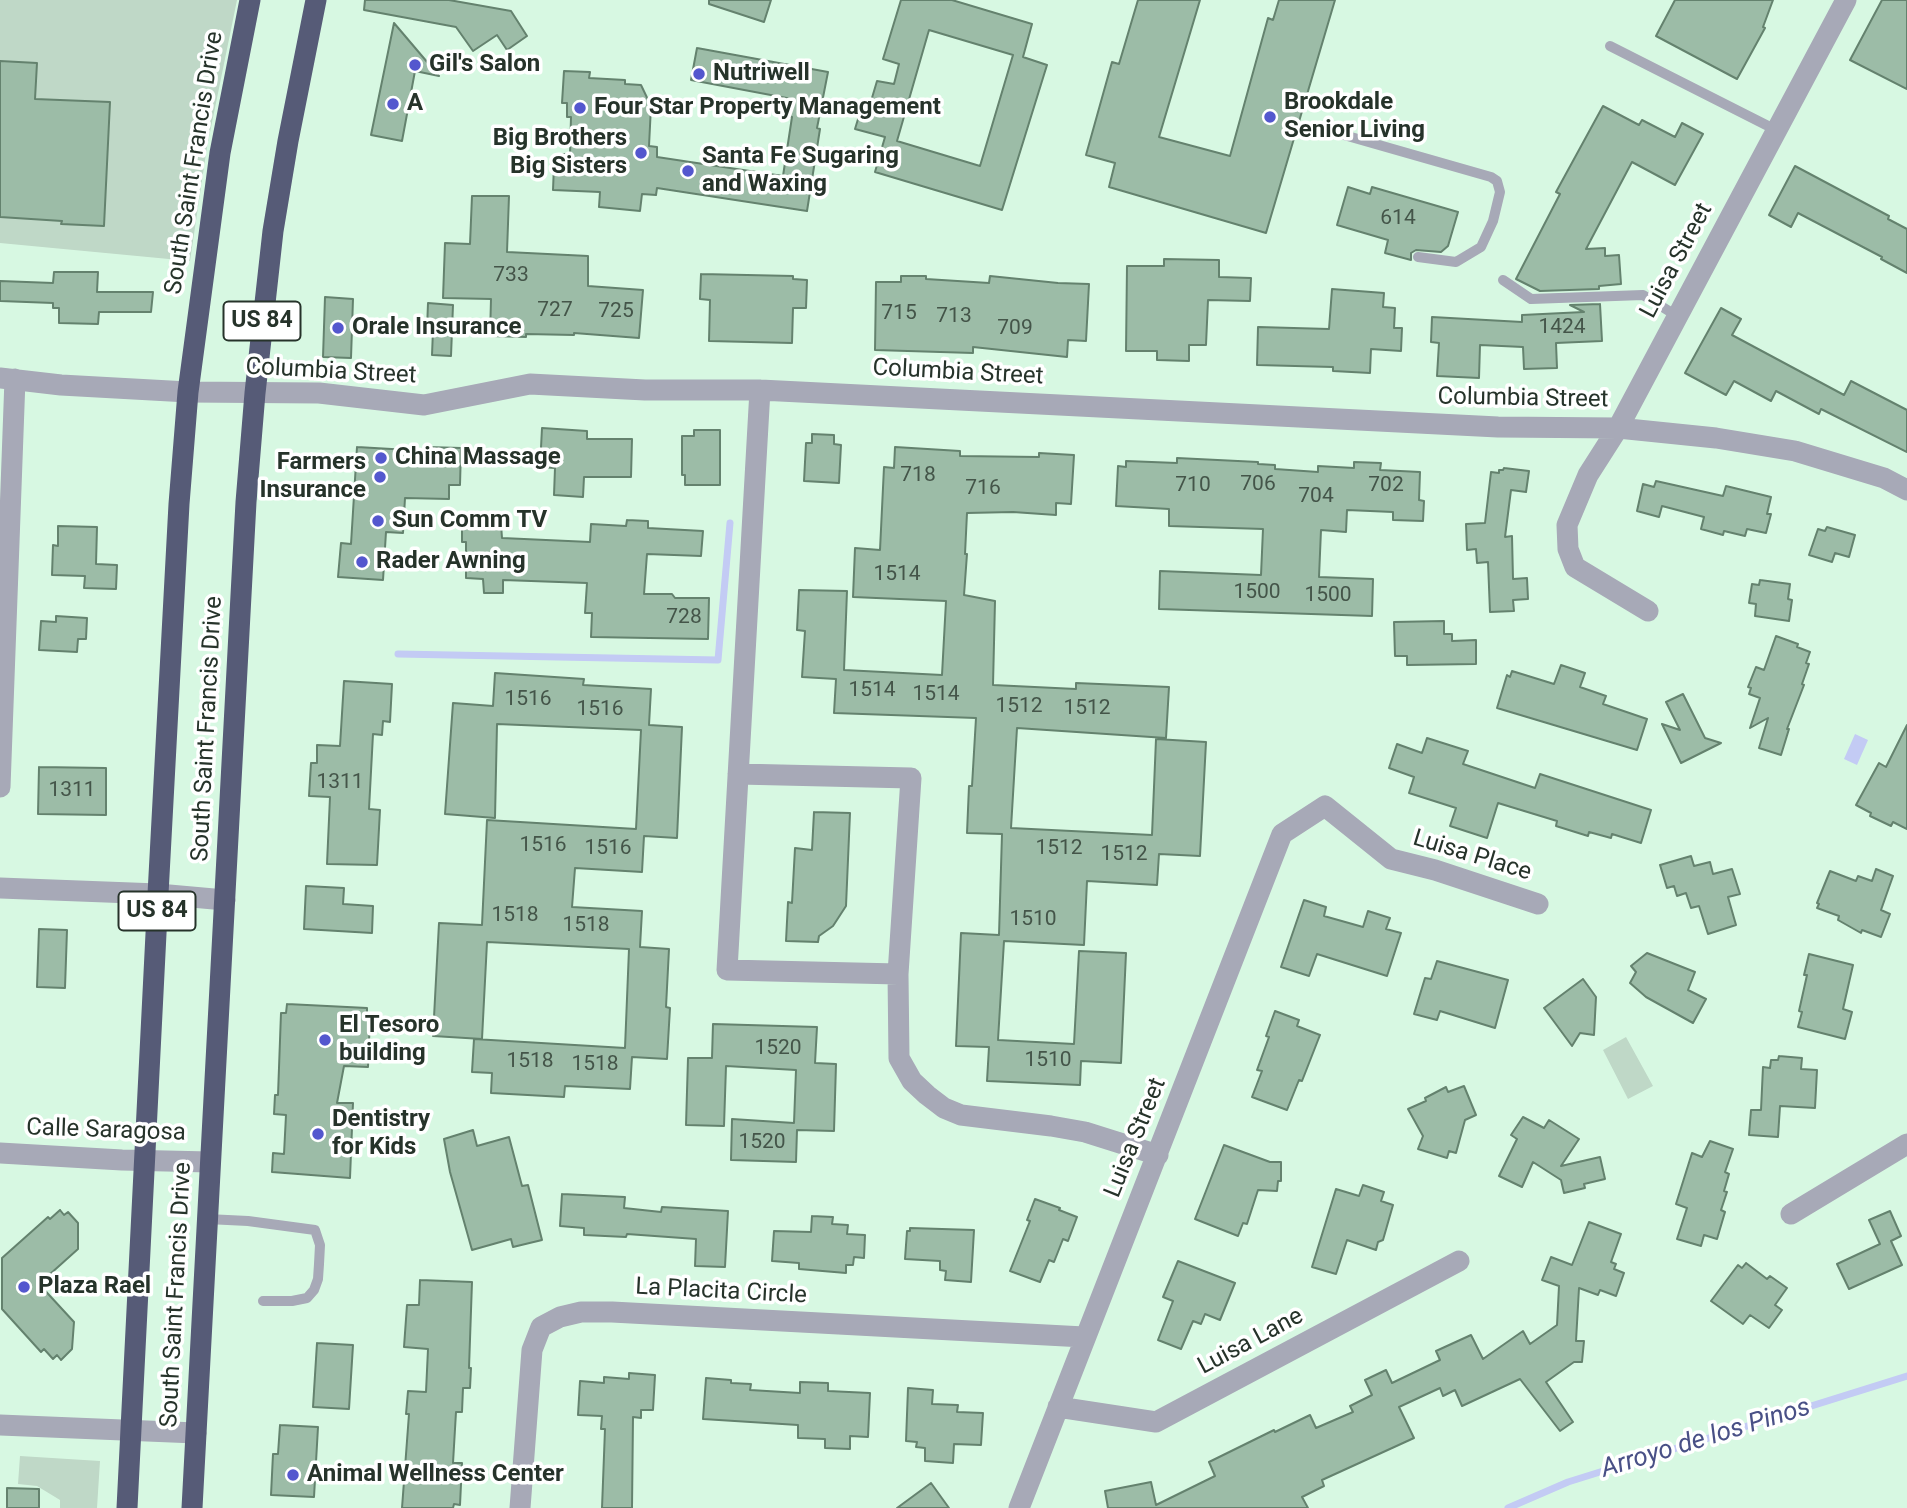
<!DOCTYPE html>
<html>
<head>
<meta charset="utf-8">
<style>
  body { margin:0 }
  canvas { display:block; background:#d7f8e2 }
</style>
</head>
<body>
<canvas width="1907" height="1508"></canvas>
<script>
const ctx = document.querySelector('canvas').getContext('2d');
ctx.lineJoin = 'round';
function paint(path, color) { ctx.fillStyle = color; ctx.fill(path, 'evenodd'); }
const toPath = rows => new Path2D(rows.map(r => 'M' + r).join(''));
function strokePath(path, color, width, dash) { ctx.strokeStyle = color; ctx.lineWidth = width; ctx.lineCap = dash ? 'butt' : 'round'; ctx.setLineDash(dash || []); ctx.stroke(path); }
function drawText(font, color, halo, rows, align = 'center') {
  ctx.font = font + ' Roboto,sans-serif'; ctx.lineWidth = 7; ctx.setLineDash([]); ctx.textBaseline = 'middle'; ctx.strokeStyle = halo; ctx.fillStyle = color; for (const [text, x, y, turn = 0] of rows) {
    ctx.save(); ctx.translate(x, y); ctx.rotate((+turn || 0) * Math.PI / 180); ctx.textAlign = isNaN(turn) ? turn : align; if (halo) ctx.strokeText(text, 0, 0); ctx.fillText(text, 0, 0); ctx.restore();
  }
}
paint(toPath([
  [0,0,237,0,207,147,190,261,0,243],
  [1626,1037,1653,1086,1628,1099,1603,1050],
  [20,1456,100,1461,97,1508,60,1508,60,1500,37,1486,18,1484]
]), '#bfd8c7');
paint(toPath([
  [1855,734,1868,740,1857,765,1844,759]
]), '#c3cbf4');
strokePath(toPath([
  [398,654,718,660,730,523],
  [1508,1508,1568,1482,1907,1376]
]), '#c3cbf4', 7);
const building = toPath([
  [365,0,449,0,511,11,527,36,507,50,497,35,473,51,456,27,364,10,365,0],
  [709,0,771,0,764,22,709,4,709,0],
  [901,0,952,0,1032,24,1023,57,1047,65,1002,210,875,172,885,137,855,129,862,106,869,108,877,81,894,84,899,64,883,59,901,0],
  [929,30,1013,55,980,166,897,141,929,30],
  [1138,0,1200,0,1159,137,1230,156,1268,18,1273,20,1279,0,1335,0,1266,233,1109,187,1115,163,1086,155,1112,62,1119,64,1138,0],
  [1675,0,1773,0,1763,27,1765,28,1737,79,1656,36,1675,0],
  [1882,0,1907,0,1907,89,1850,60,1882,0],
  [394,23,439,76,415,71,402,141,371,135,394,23],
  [697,48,828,72,817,128,820,129,807,211,657,188,656,195,642,194,640,211,599,207,600,192,553,190,554,165,560,165,561,154,570,154,571,117,567,117,567,103,562,103,564,71,590,72,589,78,625,80,625,84,641,85,651,106,649,146,657,147,657,157,783,176,792,117,789,116,792,99,691,80,697,48],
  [0,61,37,63,35,99,110,102,104,226,61,224,62,221,0,217,0,61],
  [1603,106,1639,125,1642,120,1675,137,1682,123,1703,134,1675,185,1632,162,1586,249,1605,248,1605,256,1619,255,1621,284,1599,286,1599,289,1540,291,1516,279,1560,194,1556,192,1603,106],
  [1795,166,1889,216,1888,219,1907,229,1907,273,1881,259,1882,257,1798,213,1791,227,1769,215,1795,166],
  [1348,187,1370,194,1372,187,1458,212,1448,246,1441,252,1416,250,1411,253,1411,260,1385,253,1388,240,1337,225,1348,187],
  [472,196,509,196,507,252,588,256,588,286,643,290,639,338,574,333,574,335,526,334,526,337,490,336,491,299,443,298,445,243,470,244,472,196],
  [1164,259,1219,260,1219,277,1251,278,1250,301,1208,300,1206,345,1189,345,1189,361,1157,360,1157,351,1126,351,1127,266,1164,266,1164,259],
  [54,272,98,272,97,292,153,292,151,312,99,312,98,324,59,323,59,308,53,308,53,303,0,301,0,281,53,283,54,272],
  [701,274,793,276,793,279,807,280,806,308,793,308,792,343,709,341,710,300,700,299,701,274],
  [901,276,926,276,926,279,989,283,990,276,1058,283,1089,284,1086,341,1068,340,1067,357,973,347,973,353,875,350,876,282,901,282,901,276],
  [1332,289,1384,293,1383,307,1395,308,1394,328,1402,328,1401,351,1371,349,1370,373,1333,371,1333,367,1257,365,1258,327,1329,329,1332,289],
  [325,297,353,299,351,358,323,357,325,297],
  [428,303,453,305,451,356,432,355,433,330,427,329,428,303],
  [1600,304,1602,341,1556,343,1557,368,1524,369,1523,347,1480,345,1479,378,1437,376,1439,343,1431,342,1432,317,1522,322,1522,315,1584,312,1570,305,1600,304],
  [1721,308,1741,319,1732,335,1844,395,1851,381,1907,410,1907,452,1821,409,1819,414,1776,391,1771,401,1734,381,1726,395,1685,373,1721,308],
  [542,428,587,431,587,439,632,439,631,477,584,477,583,497,554,495,555,468,540,467,542,428],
  [694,430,720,430,720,485,685,485,685,475,682,475,682,436,694,436,694,430],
  [812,434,834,435,834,444,841,445,839,483,804,481,806,443,812,443,812,434],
  [357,447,426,451,427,447,461,448,460,485,449,485,449,499,405,498,403,533,386,532,383,580,338,577,341,543,351,544,357,447],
  [895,447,960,451,960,456,1039,457,1039,453,1074,455,1071,504,1056,503,1056,515,1013,512,967,513,965,554,967,554,964,595,995,601,993,685,1076,689,1076,683,1169,687,1166,738,1017,728,1011,828,1152,835,1156,739,1206,742,1200,856,1159,854,1157,885,1087,881,1084,945,1004,941,998,1040,1074,1044,1079,951,1126,953,1121,1063,1081,1061,1080,1085,987,1081,989,1047,956,1046,961,933,999,935,1002,834,967,833,969,786,972,786,976,718,834,713,836,679,802,677,805,631,797,630,799,590,847,591,844,670,942,675,946,601,853,597,855,548,880,550,884,467,894,468,895,447],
  [1177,458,1258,462,1258,464,1275,465,1275,469,1318,472,1318,466,1354,468,1354,462,1381,463,1380,470,1420,472,1419,500,1424,501,1423,521,1393,520,1393,512,1347,510,1346,532,1321,530,1319,577,1373,579,1372,616,1159,609,1160,571,1261,575,1263,529,1169,526,1169,509,1116,506,1118,466,1126,467,1126,461,1177,463,1177,458],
  [1504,468,1529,471,1526,492,1511,490,1505,537,1512,536,1513,579,1527,578,1528,599,1513,600,1514,611,1490,612,1488,562,1477,563,1476,549,1467,550,1466,524,1485,523,1491,472,1499,473,1499,470,1503,470,1504,468],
  [1656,481,1723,496,1726,486,1771,497,1767,514,1771,514,1766,533,1747,529,1745,536,1724,531,1723,535,1701,529,1704,517,1662,506,1659,517,1637,511,1643,484,1654,487,1656,481],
  [627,520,648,521,648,528,703,531,701,556,647,554,644,594,672,594,675,598,709,598,708,639,591,637,592,613,585,613,587,583,503,580,503,593,484,593,483,579,466,578,466,542,462,542,462,523,501,524,502,538,590,542,591,524,626,526,627,520],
  [58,526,97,527,96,564,117,565,116,589,84,588,85,576,52,575,53,545,58,546,58,526],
  [1827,527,1855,535,1849,557,1835,553,1832,562,1809,555,1818,529,1825,531,1827,527],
  [1760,580,1790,584,1788,599,1792,600,1789,621,1755,616,1756,604,1749,603,1752,584,1759,585,1760,580],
  [56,616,87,618,86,639,78,639,77,652,39,650,41,621,56,622,56,616],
  [1444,621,1444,634,1452,634,1452,641,1476,640,1476,664,1407,665,1407,656,1395,656,1394,622,1444,621],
  [1776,636,1798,644,1797,647,1810,652,1806,663,1809,664,1802,684,1804,685,1787,729,1789,729,1781,755,1759,748,1768,718,1750,728,1760,698,1749,694,1751,688,1748,687,1756,667,1764,670,1776,636],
  [1561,665,1585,673,1580,687,1606,696,1603,704,1647,719,1637,750,1497,708,1507,675,1510,677,1512,671,1554,684,1561,665],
  [495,673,584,679,583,685,651,689,649,725,682,727,677,838,644,836,642,872,575,868,572,907,642,911,640,947,669,949,666,1007,670,1008,667,1059,632,1057,630,1089,565,1086,564,1097,491,1093,492,1073,472,1072,474,1039,625,1048,629,949,487,942,482,1039,433,1036,439,923,482,925,487,820,636,829,641,730,497,724,495,818,445,814,453,703,493,706,495,673],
  [344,681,392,684,390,722,383,721,382,735,373,734,369,809,380,810,377,865,327,864,330,797,309,796,311,763,317,763,317,745,340,746,344,681],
  [1683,694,1705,738,1721,743,1681,763,1662,724,1680,730,1666,702,1683,694],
  [1907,725,1907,829,1893,822,1891,826,1870,816,1871,813,1856,805,1879,763,1886,767,1907,725],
  [1427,738,1468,751,1463,764,1535,788,1540,774,1651,810,1641,843,1612,834,1611,838,1589,832,1588,836,1556,826,1557,821,1498,803,1487,838,1450,826,1456,808,1409,793,1414,777,1389,768,1397,744,1422,753,1427,738],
  [39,767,106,768,106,815,38,814,39,767],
  [814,812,850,813,846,906,833,926,819,936,818,942,786,941,788,902,792,903,795,848,812,850,814,812],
  [1691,856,1694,866,1710,862,1713,874,1732,869,1740,894,1728,897,1736,925,1708,934,1699,906,1691,908,1686,893,1677,896,1674,886,1667,888,1660,865,1691,856],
  [1876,869,1893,876,1881,910,1890,914,1881,937,1862,930,1861,933,1838,920,1839,916,1817,908,1819,904,1817,903,1830,871,1856,881,1858,876,1872,881,1876,869],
  [306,886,344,888,343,904,373,906,372,933,304,929,306,886],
  [1304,900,1326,907,1324,916,1363,927,1368,911,1390,918,1386,929,1401,933,1387,976,1317,954,1309,976,1281,967,1304,900],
  [39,929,67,930,65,988,37,987,39,929],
  [1647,953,1695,972,1688,990,1706,999,1693,1023,1646,997,1630,983,1636,972,1631,966,1647,953],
  [1809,954,1853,965,1843,1009,1852,1012,1845,1039,1798,1027,1802,1012,1799,1011,1807,975,1804,975,1809,954],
  [1437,961,1508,980,1495,1028,1440,1011,1437,1020,1414,1014,1425,978,1431,979,1437,961],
  [1583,979,1596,997,1594,1035,1580,1033,1572,1046,1544,1008,1583,979],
  [287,1004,367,1008,367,1016,370,1017,368,1067,344,1066,337,1103,353,1103,350,1178,272,1172,273,1153,284,1154,286,1115,274,1114,275,1095,278,1095,281,1013,286,1013,287,1004],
  [1275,1011,1299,1020,1297,1026,1320,1035,1302,1081,1299,1080,1287,1110,1252,1097,1262,1071,1257,1070,1269,1037,1266,1036,1275,1011],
  [713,1024,817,1027,815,1063,836,1064,834,1131,797,1130,796,1162,731,1160,732,1119,794,1123,796,1070,726,1066,724,1126,686,1125,688,1058,712,1058,713,1024],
  [1779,1056,1802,1058,1801,1069,1817,1070,1815,1108,1780,1106,1778,1137,1749,1135,1751,1110,1761,1110,1763,1067,1770,1068,1771,1060,1778,1060,1779,1056],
  [1464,1086,1476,1115,1465,1120,1456,1153,1449,1151,1447,1158,1418,1149,1423,1136,1408,1109,1426,1101,1425,1098,1446,1087,1448,1092,1464,1086],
  [1523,1117,1544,1128,1549,1120,1579,1139,1561,1166,1600,1157,1605,1179,1584,1184,1585,1188,1564,1193,1561,1180,1533,1162,1522,1187,1499,1176,1517,1139,1511,1135,1523,1117],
  [473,1130,477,1146,509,1137,522,1186,528,1185,542,1240,513,1247,511,1239,472,1250,450,1172,444,1139,473,1130],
  [1710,1141,1733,1149,1725,1172,1729,1174,1724,1191,1727,1192,1721,1210,1725,1212,1717,1239,1704,1235,1701,1246,1677,1239,1687,1208,1676,1204,1692,1153,1702,1157,1710,1141],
  [1224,1145,1270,1162,1281,1162,1281,1181,1278,1181,1277,1191,1258,1190,1247,1224,1243,1223,1238,1236,1195,1219,1224,1145],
  [1363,1185,1384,1192,1381,1201,1393,1205,1383,1240,1378,1242,1376,1250,1347,1240,1336,1274,1312,1267,1336,1189,1359,1196,1363,1185],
  [562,1194,625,1197,624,1208,661,1212,662,1207,728,1211,725,1267,695,1266,696,1239,627,1234,626,1237,584,1235,584,1228,560,1226,562,1194],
  [1035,1199,1060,1208,1059,1210,1077,1217,1068,1241,1063,1239,1054,1262,1049,1260,1040,1282,1010,1271,1030,1221,1027,1220,1035,1199],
  [60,1210,64,1215,68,1212,78,1223,78,1249,39,1284,74,1322,72,1349,61,1360,57,1355,53,1359,44,1349,41,1352,2,1309,2,1258,48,1217,50,1219,60,1210],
  [1890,1211,1901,1236,1891,1241,1902,1265,1849,1289,1837,1264,1880,1244,1869,1220,1890,1211],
  [812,1216,833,1217,832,1224,848,1225,847,1234,865,1235,864,1258,854,1257,853,1265,846,1265,846,1273,799,1269,799,1263,772,1261,774,1231,811,1232,812,1216],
  [1589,1222,1621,1234,1611,1262,1616,1264,1614,1269,1624,1273,1616,1296,1600,1290,1598,1295,1579,1288,1576,1341,1584,1341,1582,1362,1574,1362,1546,1382,1573,1422,1560,1431,1520,1379,1462,1406,1455,1390,1443,1396,1440,1388,1399,1407,1414,1438,1322,1480,1324,1486,1302,1497,1308,1508,1108,1508,1105,1491,1151,1482,1156,1505,1215,1476,1209,1462,1274,1430,1275,1432,1310,1415,1316,1428,1353,1412,1350,1406,1372,1395,1365,1380,1386,1370,1392,1383,1440,1360,1436,1351,1471,1335,1483,1359,1523,1331,1530,1344,1557,1325,1559,1286,1542,1280,1551,1257,1572,1265,1589,1222],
  [910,1228,974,1230,971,1282,945,1280,946,1271,940,1270,940,1261,905,1259,907,1231,910,1231,910,1228],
  [1178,1261,1235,1283,1220,1320,1205,1314,1201,1324,1193,1321,1181,1349,1158,1340,1173,1301,1163,1297,1178,1261],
  [1746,1263,1767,1279,1770,1276,1787,1288,1775,1305,1782,1310,1769,1328,1750,1315,1743,1324,1711,1301,1738,1265,1742,1268,1746,1263],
  [420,1280,472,1282,469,1368,471,1368,470,1388,463,1388,462,1412,456,1412,453,1463,462,1463,460,1505,454,1504,453,1508,402,1508,409,1414,406,1414,408,1391,426,1392,428,1349,404,1347,407,1305,419,1305,420,1280],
  [317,1343,353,1345,349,1409,313,1407,317,1343],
  [629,1373,655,1375,653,1410,641,1410,641,1418,633,1417,632,1508,602,1508,605,1429,601,1429,602,1416,578,1415,580,1381,604,1383,604,1377,629,1379,629,1373],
  [706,1378,731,1380,731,1383,751,1384,750,1390,800,1393,800,1382,828,1383,828,1391,870,1393,868,1437,850,1436,850,1449,825,1448,825,1439,798,1438,798,1425,703,1419,706,1378],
  [908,1388,933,1390,932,1404,958,1405,957,1412,983,1413,981,1445,954,1444,953,1463,925,1461,925,1448,916,1447,917,1442,906,1441,908,1388],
  [280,1425,318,1427,314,1497,271,1495,273,1454,278,1454,280,1425],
  [931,1483,949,1508,897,1508,931,1483],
  [7,1488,39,1489,39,1508,7,1508,7,1488]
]);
paint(building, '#9cbca7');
strokePath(building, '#64826e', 2);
strokePath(toPath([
  [1610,46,1776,130],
  [1344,135,1491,177,1497,181,1500,192,1493,221,1481,247,1456,262,1418,257],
  [1503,280,1531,299,1643,295,1677,316],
  [207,1219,248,1221,315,1230,320,1245,319,1264,318,1279,314,1290,307,1298,292,1301,263,1301]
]), '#a7a9b7', 10);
strokePath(toPath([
  [0,378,61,385,188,392,319,393,424,405,530,384,645,390,760,390,1498,427,1618,428,1716,438,1795,451,1884,478,1907,490],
  [760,390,727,970,898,974,899,1058,912,1081,927,1095,944,1108,961,1115,1051,1126,1085,1132,1158,1155],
  [1648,611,1575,567,1568,549,1567,525,1588,475,1618,428,1846,0],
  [738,774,911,778,898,974],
  [0,787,15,379],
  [0,888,158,894,225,900],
  [0,1153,122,1160,210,1162],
  [1791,1214,1907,1144],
  [1058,1407,1156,1422,1459,1261],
  [0,1425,196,1433],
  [520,1508,532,1350,541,1327,560,1317,581,1312,612,1312,1084,1337],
  [1019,1508,1282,834,1325,806,1391,859,1435,870,1538,904]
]), '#a7a9b7', 21);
strokePath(toPath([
  [127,1508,158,894,179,504,188,392,220,153,250,0],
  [192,1508,246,502,255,393,273,231,288,141,316,0]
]), '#565b77', 21);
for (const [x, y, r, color] of [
  [415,65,7,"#5457ce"],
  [699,74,7,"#5457ce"],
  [393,104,7,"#5457ce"],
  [580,108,7,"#5457ce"],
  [1270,117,7,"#5457ce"],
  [641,153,7,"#5457ce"],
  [688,171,7,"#5457ce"],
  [338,328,7,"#5457ce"],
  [381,458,7,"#5457ce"],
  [380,477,7,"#5457ce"],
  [378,521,7,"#5457ce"],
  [362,562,7,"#5457ce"],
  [325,1040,7,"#5457ce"],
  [318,1134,7,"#5457ce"],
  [24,1287,7,"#5457ce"],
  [293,1475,7,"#5457ce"]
]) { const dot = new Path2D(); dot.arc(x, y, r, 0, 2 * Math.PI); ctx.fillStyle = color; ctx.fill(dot); strokePath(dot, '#fff', 2.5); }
drawText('21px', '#445549', null, [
  ["614",1398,219],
  ["733",511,276],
  ["727",555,311],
  ["725",616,312],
  ["715",899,314],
  ["713",954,317],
  ["1424",1562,328],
  ["709",1015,329],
  ["718",918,476],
  ["706",1258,485],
  ["710",1193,486],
  ["702",1386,486],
  ["716",983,489],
  ["704",1316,497],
  ["1514",897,575],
  ["1500",1257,593],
  ["1500",1328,596],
  ["728",684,618],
  ["1514",872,691],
  ["1514",936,695],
  ["1516",528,700],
  ["1512",1019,707],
  ["1512",1087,709],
  ["1516",600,710],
  ["1311",340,783],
  ["1311",72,791],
  ["1516",543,846],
  ["1516",608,849],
  ["1512",1059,849],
  ["1512",1124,855],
  ["1518",515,916],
  ["1510",1033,920],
  ["1518",586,926],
  ["1520",778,1049],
  ["1510",1048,1061],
  ["1518",530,1062],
  ["1518",595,1065],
  ["1520",762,1143]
]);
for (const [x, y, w] of [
  [262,321,77],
  [157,911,77]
]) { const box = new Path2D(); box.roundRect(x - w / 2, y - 19.5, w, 39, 5); ctx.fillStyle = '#fff'; ctx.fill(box); strokePath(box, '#26332a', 2); }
drawText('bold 23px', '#26332a', null, [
  ["US 84",262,321],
  ["US 84",157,911]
]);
drawText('bold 24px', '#26332a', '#fff', [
  ["Gil's Salon",429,65],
  ["Nutriwell",713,74],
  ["Brookdale",1284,103],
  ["Senior Living",1284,131],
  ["A",407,104],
  ["Four Star Property Management",594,108],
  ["Big Brothers",627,139,"right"],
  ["Big Sisters",627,167,"right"],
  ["Santa Fe Sugaring",702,157],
  ["and Waxing",702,185],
  ["Orale Insurance",352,328],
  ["China Massage",395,458],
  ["Farmers",366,463,"right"],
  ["Insurance",366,491,"right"],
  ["Sun Comm TV",392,521],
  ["Rader Awning",376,562],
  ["El Tesoro",339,1026],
  ["building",339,1054],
  ["Dentistry",332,1120],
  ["for Kids",332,1148],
  ["Plaza Rael",38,1287],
  ["Animal Wellness Center",307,1475]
], 'left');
drawText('24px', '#26332a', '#fff', [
  ["South Saint Francis Drive",195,163,-81],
  ["Luisa Street",1677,261,-62],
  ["Columbia Street",331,372,3],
  ["Columbia Street",958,373,3],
  ["Columbia Street",1523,399,1],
  ["South Saint Francis Drive",208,729,-87],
  ["Luisa Place",1472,856,17],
  ["Calle Saragosa",106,1131,2],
  ["Luisa Street",1136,1138,-68],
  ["La Placita Circle",721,1292,3],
  ["South Saint Francis Drive",177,1295,-87],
  ["Luisa Lane",1251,1342,-28]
]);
drawText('italic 26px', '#495086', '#fff', [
  ["Arroyo de los Pinos",1706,1439,-17]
]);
</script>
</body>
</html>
